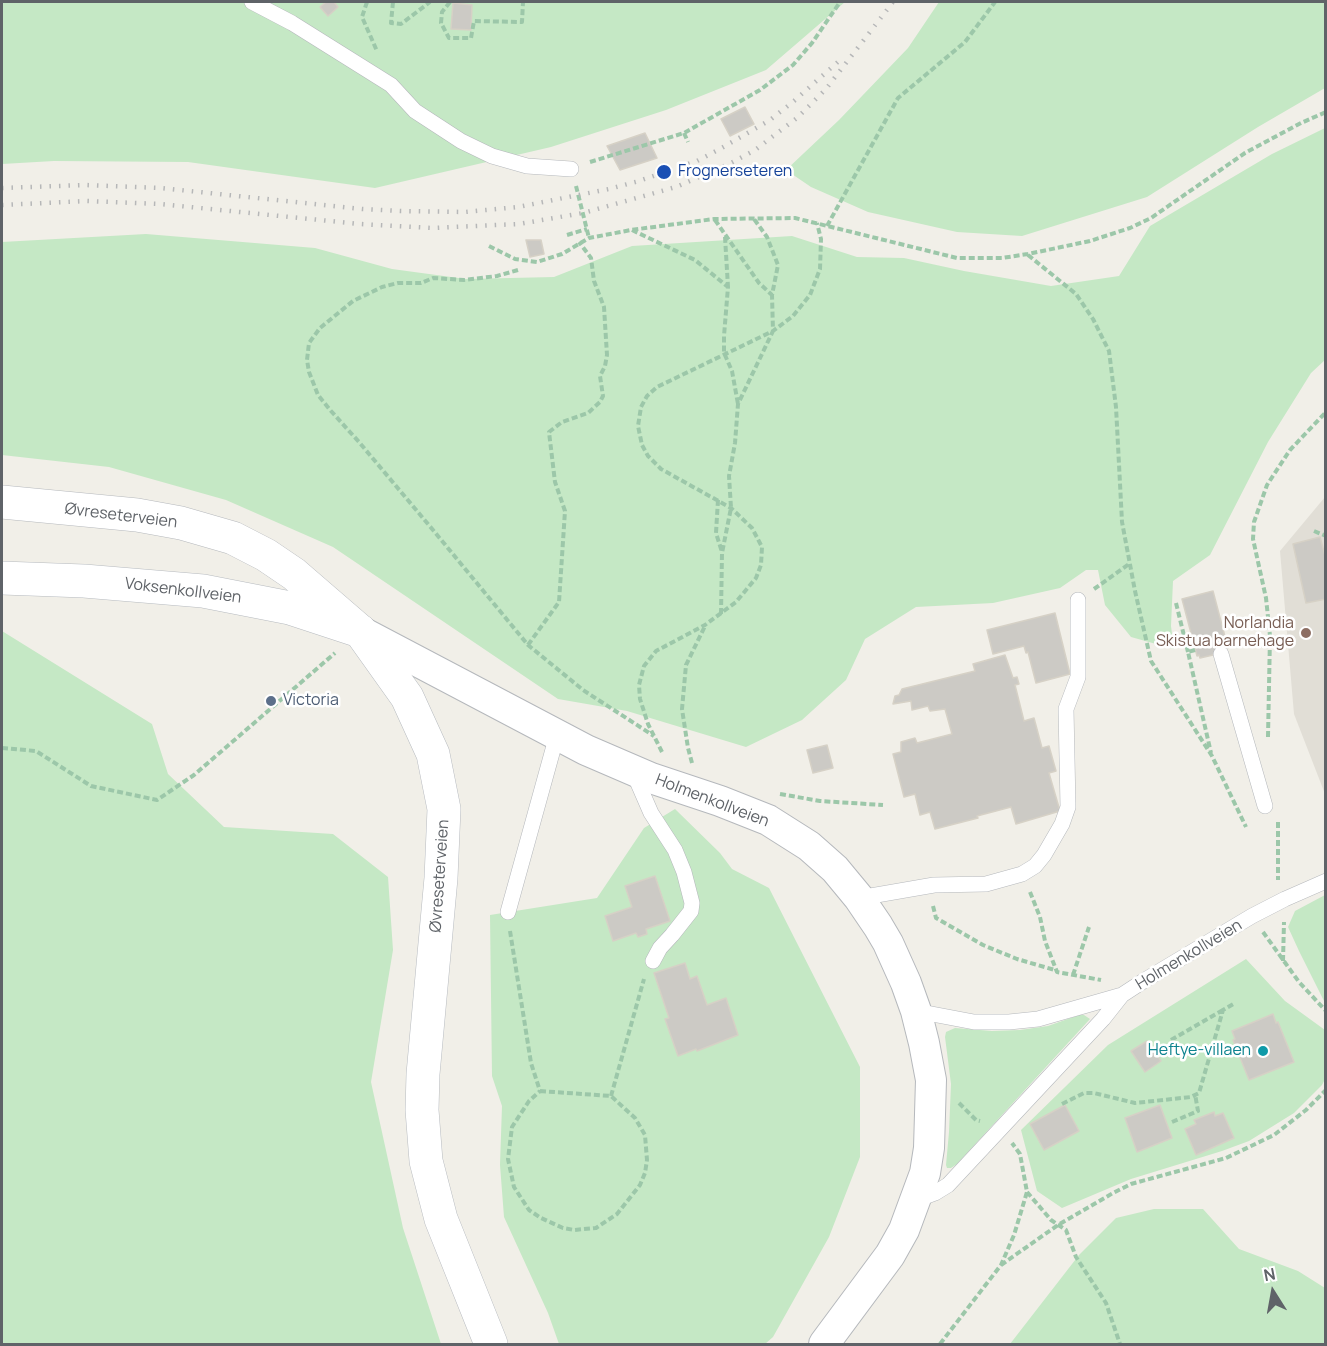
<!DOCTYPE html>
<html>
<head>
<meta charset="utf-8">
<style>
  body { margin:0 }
  #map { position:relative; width:1327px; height:1346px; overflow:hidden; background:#f1efe8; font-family:Manrope,sans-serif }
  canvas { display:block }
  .frame { position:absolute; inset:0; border:3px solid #5f6368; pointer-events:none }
  .north { position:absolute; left:1243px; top:1262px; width:60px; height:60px; -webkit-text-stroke:4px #fff; paint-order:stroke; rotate:349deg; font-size:16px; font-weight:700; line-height:24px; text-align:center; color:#5f6368 }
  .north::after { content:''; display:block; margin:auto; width:21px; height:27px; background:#5f6368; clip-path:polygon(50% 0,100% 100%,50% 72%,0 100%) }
</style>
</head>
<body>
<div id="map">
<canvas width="1327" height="1346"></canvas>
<div class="frame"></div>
<div class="north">N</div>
</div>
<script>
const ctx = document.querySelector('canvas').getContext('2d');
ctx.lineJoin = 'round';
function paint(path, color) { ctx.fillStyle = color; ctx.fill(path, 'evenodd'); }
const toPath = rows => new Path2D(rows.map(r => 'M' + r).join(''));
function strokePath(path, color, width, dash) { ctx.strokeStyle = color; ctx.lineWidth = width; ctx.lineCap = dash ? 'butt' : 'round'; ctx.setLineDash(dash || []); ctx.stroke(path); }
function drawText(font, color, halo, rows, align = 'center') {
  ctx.font = font + ' Manrope,sans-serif'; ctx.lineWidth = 5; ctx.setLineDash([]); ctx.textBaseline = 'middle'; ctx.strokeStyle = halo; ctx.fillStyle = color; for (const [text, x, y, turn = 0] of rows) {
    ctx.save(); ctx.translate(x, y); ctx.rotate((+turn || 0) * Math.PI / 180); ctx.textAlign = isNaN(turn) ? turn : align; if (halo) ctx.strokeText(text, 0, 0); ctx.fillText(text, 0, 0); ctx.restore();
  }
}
paint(toPath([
  [1325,497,1325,794,1294,714,1280,551]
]), '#e1ded6');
paint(toPath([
  [2,2,845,2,766,70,666,110,551,147,375,188,188,162,54,161,2,164],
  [939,2,1325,2,1325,88,1258,127,1147,197,1022,236,957,232,868,212,811,187,786,170,839,120,908,48],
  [1325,128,1325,360,1311,373,1268,442,1210,555,1173,581,1171,626,1174,649,1131,637,1105,605,1098,570,1086,570,1060,588,993,603,916,607,865,639,846,680,802,720,746,747,627,711,558,699,333,547,226,500,109,467,2,455,2,242,146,234,315,248,392,269,466,279,554,277,632,246,792,236,857,257,904,258,964,271,1051,286,1119,276,1150,226,1272,154],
  [2,631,152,724,168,774,224,827,333,834,388,877,393,950,371,1082,403,1228,441,1344,2,1344],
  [675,809,720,853,732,869,769,888,860,1067,860,1157,829,1237,773,1337,765,1344,559,1344,548,1313,504,1217,500,1165,502,1106,492,1076,490,915,597,898,644,828],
  [1325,895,1325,894,1325,1003,1299,951,1288,927,1295,911],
  [1246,959,1285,1001,1325,1030,1325,1079,1322,1085,1294,1113,1249,1141,1222,1151,1131,1179,1062,1208,1037,1191,1021,1130,1108,1045],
  [1079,1015,1084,1015,1090,1019,957,1164,951,1168,947,1168,946,1165,949,1132,951,1084,945,1037,946,1032,955,1028,992,1031,1020,1030,1048,1026],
  [1154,1209,1203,1209,1239,1249,1298,1271,1325,1288,1325,1344,1010,1344,1079,1255,1116,1218]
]), '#c5e8c5');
const building = toPath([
  [326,2,334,2,338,7,328,16,320,7,326,2],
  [453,3,472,5,471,30,451,29,453,3],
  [745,107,754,124,730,136,721,119,745,107],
  [645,133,657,158,620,170,607,146,645,133],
  [526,240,541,240,544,254,530,257,526,240],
  [1320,537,1326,559,1326,599,1306,603,1293,544,1320,537],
  [1213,591,1228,648,1225,649,1226,652,1200,658,1199,655,1197,656,1182,599,1213,591],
  [1055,613,1070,674,1036,683,1028,652,1026,653,1024,646,993,654,987,630,1055,613],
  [1005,655,1013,678,1017,677,1019,684,1015,685,1024,721,1034,718,1042,748,1049,746,1056,771,1049,773,1060,811,1016,824,1011,807,977,816,978,818,935,829,930,812,920,815,915,794,904,797,893,754,901,752,901,742,915,738,917,743,952,734,945,709,930,711,928,706,912,710,911,701,893,704,895,696,899,695,902,689,975,671,973,664,1005,655],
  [827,745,833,768,813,773,807,750,827,745],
  [655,876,670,921,646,929,647,934,638,937,636,933,613,941,605,916,632,907,625,886,655,876],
  [685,963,690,979,697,976,707,1005,726,998,738,1035,697,1051,696,1049,678,1056,665,1019,669,1018,654,973,685,963],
  [1273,1014,1276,1023,1278,1022,1294,1062,1249,1080,1233,1040,1235,1039,1232,1031,1273,1014],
  [1147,1041,1161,1061,1145,1072,1131,1051,1147,1041],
  [1065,1105,1079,1131,1044,1150,1030,1124,1065,1105],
  [1160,1105,1172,1138,1137,1152,1125,1118,1160,1105],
  [1214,1112,1215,1116,1223,1113,1234,1138,1196,1155,1185,1129,1196,1124,1194,1120,1214,1112]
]);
paint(building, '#cccac5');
strokePath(building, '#d6d1c6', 1.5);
const service = toPath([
  [252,2,292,23,391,85,415,111,461,141,492,156,527,166,571,169],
  [1221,654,1265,806],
  [634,774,651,813,675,850,684,872,692,903,691,911,672,935,660,948,653,961],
  [859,898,934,885,986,884,1022,874,1035,866,1044,855,1062,824,1068,807,1066,709,1078,677,1078,600],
  [508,912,557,735],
  [916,1011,974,1022,1009,1022,1038,1019,1122,995],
  [916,1200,935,1193,948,1185,1103,1019,1122,995,1145,980,1252,916,1285,899,1326,881]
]);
const minor = toPath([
  [360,631,586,750,651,778,720,801,768,820,809,846,835,869,859,898,878,926,888,943,906,983,916,1011,924,1043,931,1080,929,1148,925,1173,904,1230,890,1255,824,1344]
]);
const tertiary = toPath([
  [2,502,137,515,181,523,233,538,266,555,294,574,360,631]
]);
const secondary = toPath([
  [2,578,84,581,203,591,290,608,360,631,407,697,433,754,444,809,441,878,423,1074,422,1110,426,1161,441,1219,491,1344]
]);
strokePath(service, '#b5b8bc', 16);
strokePath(minor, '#b5b8bc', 32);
strokePath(tertiary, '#b5b8bc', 34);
strokePath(secondary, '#b6babf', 34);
strokePath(toPath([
  [367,2,362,17,377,51],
  [393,2,391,23,401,24,430,2],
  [450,2,442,12,441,23,449,38,471,38,474,21,522,22,523,2],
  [684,133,688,142],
  [590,162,684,133,760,90,793,65,812,43,840,2],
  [576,186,589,238],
  [715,220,759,283,772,295],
  [827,226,898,98,965,42,995,2],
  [632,230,695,260,728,287,724,336,724,353,732,371,738,404],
  [567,235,587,229],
  [725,237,728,287],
  [489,246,515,259,537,262,562,254,589,238,631,230,714,219,795,218,957,258,1002,258,1028,254,1090,241,1130,228,1151,218,1245,153,1301,123,1326,112],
  [1028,255,1076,294,1093,319,1109,351,1116,407,1122,522,1135,591,1151,661,1212,756,1246,827],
  [518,270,497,276,464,280,433,278,421,283,398,283,382,287,353,301,320,328,309,343,307,360,309,372,318,395,331,411,359,442,433,530,528,645,583,690,654,736],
  [718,500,716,533,722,552],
  [1314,531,1326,536],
  [1094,589,1129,564],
  [1176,603,1188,652],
  [721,614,722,553,731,508,729,476,735,443,738,404,773,331,772,295,778,265,767,237,754,219],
  [528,645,559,602,565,511,555,482,549,432,562,422,588,413,600,402,603,396,600,376,605,366,607,355,604,307,594,281,591,258,579,242],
  [1195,650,1188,652,1211,753],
  [1268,737,1270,636,1266,598,1253,539,1254,522,1267,485,1290,450,1326,412],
  [2,748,36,751,91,786,157,800,194,775,335,653],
  [662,752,648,724,640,699,639,685,644,666,656,651,705,625,736,602,756,578,761,565,762,547,752,528,731,508,661,469,648,456,642,445,638,426,641,407,647,396,657,387,773,331,793,316,810,295,820,269,821,239,817,223],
  [692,763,688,748,682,709,686,665,705,626],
  [780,794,820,801,883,805],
  [1278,822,1278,880],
  [1030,892,1040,917,1045,941,1057,972,1101,980],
  [933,906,936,918,983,945,1017,959,1055,970],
  [510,931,531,1063,540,1091],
  [1263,932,1299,982,1326,1011],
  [1283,961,1284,922],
  [1073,975,1089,927],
  [1171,1040,1223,1010],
  [540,1091,611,1096,635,1118,645,1135,647,1160,645,1173,640,1185,617,1214,596,1228,574,1230,563,1228,541,1218,529,1210,514,1187,508,1159,512,1127,529,1101,540,1091],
  [611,1096,644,979],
  [959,1103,976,1120,980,1121],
  [1062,1104,1084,1093,1094,1093,1135,1103,1191,1097,1199,1093,1223,1010,1235,1003],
  [1172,1122,1198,1111,1195,1094],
  [1027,1192,1051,1220,1066,1230,1076,1257,1106,1303,1120,1344],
  [1001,1265,1058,1225,1113,1193,1131,1184,1226,1158,1274,1135,1306,1110,1326,1090],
  [940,1344,1001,1265,1014,1235,1027,1192,1020,1154,1012,1143]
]), '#9cc7a9', 4, [6, 3]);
strokePath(service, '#fff', 15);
strokePath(minor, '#fff', 30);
strokePath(tertiary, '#fff', 33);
strokePath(secondary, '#fff', 33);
strokePath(toPath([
  [2,188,85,185,161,188,362,209,401,211,465,212,518,207,609,189,639,181,697,161,720,149,770,120,794,101,840,60],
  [2,205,87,201,160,204,360,224,432,228,519,224,583,213,676,187,729,164,755,150,797,118,826,89,893,2]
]), '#b6b7b8', 4.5, [1.5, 8]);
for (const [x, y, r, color] of [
  [664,172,8,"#1a4fb4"],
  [1306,633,6,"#8d6e63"],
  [271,701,6,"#5c6f8a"],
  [1263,1051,6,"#0f9aa8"]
]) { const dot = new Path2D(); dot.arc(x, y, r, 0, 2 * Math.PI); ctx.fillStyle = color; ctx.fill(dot); strokePath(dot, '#fff', 2); }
drawText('16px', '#164399', '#fff', [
  ["Frognerseteren",678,172]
], 'left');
drawText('16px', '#5f6368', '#fff', [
  ["Øvreseterveien",121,516,7],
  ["Voksenkollveien",183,591,7],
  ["Holmenkollveien",712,801,21],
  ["Øvreseterveien",440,876,-86],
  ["Holmenkollveien",1189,955,-31]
]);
drawText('16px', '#785e54', '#fff', [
  ["Norlandia",1294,624],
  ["Skistua barnehage",1294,642]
], 'right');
drawText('16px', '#4e5e75', '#fff', [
  ["Victoria",283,701]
], 'left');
drawText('16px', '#0d838f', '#fff', [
  ["Heftye-villaen",1251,1051]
], 'right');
</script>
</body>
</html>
